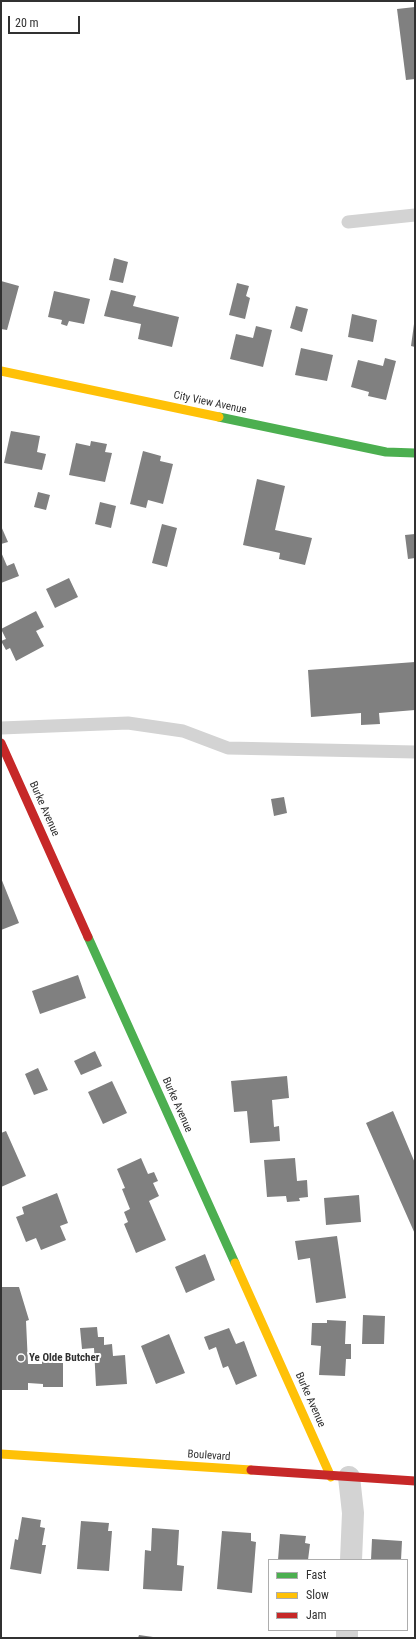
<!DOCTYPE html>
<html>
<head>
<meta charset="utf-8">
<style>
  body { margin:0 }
  #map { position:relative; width:416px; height:1639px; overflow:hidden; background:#fff; font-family:"Roboto Condensed",sans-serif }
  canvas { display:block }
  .frame { position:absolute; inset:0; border:2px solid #313131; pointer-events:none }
  .legend { position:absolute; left:268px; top:1559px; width:140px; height:72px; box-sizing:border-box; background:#fff; border:1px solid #adadad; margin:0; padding:5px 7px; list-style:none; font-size:12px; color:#313131 }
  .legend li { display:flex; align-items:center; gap:8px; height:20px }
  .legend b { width:20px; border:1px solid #adadad }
  .scale { position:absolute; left:8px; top:16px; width:72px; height:18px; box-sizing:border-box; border:2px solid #313131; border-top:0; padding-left:5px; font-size:12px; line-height:14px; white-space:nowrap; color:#313131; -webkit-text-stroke:3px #fff; paint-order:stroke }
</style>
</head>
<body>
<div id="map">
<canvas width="416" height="1639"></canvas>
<div class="frame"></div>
<ul class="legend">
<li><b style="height:5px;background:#4caf50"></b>Fast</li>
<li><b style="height:5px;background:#ffc107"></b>Slow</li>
<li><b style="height:5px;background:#c62828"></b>Jam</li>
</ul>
<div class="scale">20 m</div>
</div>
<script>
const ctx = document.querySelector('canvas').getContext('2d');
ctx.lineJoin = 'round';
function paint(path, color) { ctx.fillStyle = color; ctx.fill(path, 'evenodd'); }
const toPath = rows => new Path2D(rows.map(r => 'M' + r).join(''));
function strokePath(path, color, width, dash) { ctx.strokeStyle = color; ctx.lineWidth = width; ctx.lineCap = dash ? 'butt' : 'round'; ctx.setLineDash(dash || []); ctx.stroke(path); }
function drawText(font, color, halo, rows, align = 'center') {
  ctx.font = font + ' "Roboto Condensed",sans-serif'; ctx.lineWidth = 4; ctx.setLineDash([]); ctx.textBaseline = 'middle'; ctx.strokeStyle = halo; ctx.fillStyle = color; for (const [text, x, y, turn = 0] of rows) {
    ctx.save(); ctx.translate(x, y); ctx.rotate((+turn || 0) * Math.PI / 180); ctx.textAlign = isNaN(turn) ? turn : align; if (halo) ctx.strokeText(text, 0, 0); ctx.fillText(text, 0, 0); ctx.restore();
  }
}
paint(toPath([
  [415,7,415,79,406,80,397,9],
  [114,258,128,262,123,283,109,280],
  [1,281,19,286,7,330,1,329],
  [237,283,249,286,246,296,250,298,245,319,229,315],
  [111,290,136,296,133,306,179,317,172,347,138,339,141,324,104,316],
  [54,291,90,299,84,324,69,321,67,326,61,324,62,320,48,317],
  [296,306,308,309,302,332,290,328],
  [352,314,377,320,373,342,348,337],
  [414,324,415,324,415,347,411,346],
  [256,326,272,330,263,367,230,359,236,334,253,338],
  [301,348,333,355,327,381,295,375],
  [385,358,396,361,386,400,368,396,369,392,351,387,358,360,383,366],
  [11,431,40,436,37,452,46,454,42,470,4,463],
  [91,441,107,444,105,452,112,453,105,482,69,475,76,443,90,446],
  [143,451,161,456,160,461,173,464,163,504,148,500,146,508,130,504],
  [257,479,285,486,275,530,312,538,305,565,279,559,280,553,243,545],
  [38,492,50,495,46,510,34,507],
  [100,502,116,506,111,528,95,524],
  [162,524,177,528,167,567,152,563],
  [1,526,8,542,1,544],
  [415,534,415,558,408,559,405,535],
  [1,552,7,566,14,563,19,576,1,583],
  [69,578,78,597,55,608,46,589],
  [36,611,44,627,36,631,44,646,16,661,10,648,6,650,1,641,6,639,1,629],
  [415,662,415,710,379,713,380,724,361,725,361,713,311,717,308,670],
  [284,797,287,813,274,816,271,799],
  [1,878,19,923,1,930],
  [78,975,86,998,40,1014,32,991],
  [95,1051,102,1066,81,1075,74,1061],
  [38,1068,48,1090,34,1095,25,1074],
  [287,1076,289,1098,272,1100,274,1127,279,1126,280,1141,250,1143,247,1111,234,1112,231,1081],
  [112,1081,127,1113,103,1124,88,1092],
  [393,1111,415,1163,415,1234,366,1123],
  [6,1131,26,1176,1,1187,1,1133],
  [141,1158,148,1174,154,1172,158,1181,153,1183,159,1196,149,1201,166,1240,136,1253,124,1224,128,1222,124,1212,130,1209,122,1189,125,1188,117,1169],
  [295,1158,297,1181,307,1180,308,1197,299,1198,300,1201,287,1202,286,1196,267,1197,264,1160],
  [57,1193,68,1223,60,1226,66,1240,41,1250,36,1238,26,1242,16,1217,24,1214,22,1207],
  [359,1195,361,1222,326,1225,324,1198],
  [337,1236,346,1298,316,1303,310,1258,298,1260,295,1241],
  [205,1254,215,1280,186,1293,175,1267],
  [1,1287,19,1287,29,1320,26,1321,28,1364,42,1364,42,1357,54,1357,53,1363,63,1363,63,1387,43,1387,43,1384,28,1383,28,1390,1,1390],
  [363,1315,385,1316,384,1344,362,1344],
  [327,1320,346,1321,345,1344,351,1344,351,1359,346,1359,345,1376,319,1375,321,1346,311,1345,312,1323,327,1323],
  [97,1327,98,1337,104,1337,104,1345,112,1344,113,1356,125,1355,127,1384,96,1386,94,1348,82,1349,80,1328],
  [229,1328,236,1344,244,1341,257,1376,236,1385,228,1366,223,1368,216,1347,209,1350,204,1337],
  [169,1334,185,1373,156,1384,141,1346],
  [22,1517,41,1520,40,1527,45,1528,42,1545,46,1545,41,1574,10,1569,15,1539,18,1540],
  [81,1521,109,1523,108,1531,112,1531,109,1571,77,1569],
  [152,1528,179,1530,177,1565,184,1566,182,1591,143,1589,145,1550,151,1551],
  [222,1531,251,1533,251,1541,256,1542,252,1593,217,1589],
  [280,1534,306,1536,305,1543,310,1544,308,1560,278,1560],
  [372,1539,402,1541,401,1560,371,1560],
  [139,1635,153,1637,152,1638,138,1638]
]), '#808080');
strokePath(toPath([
  [348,222,415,215],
  [1,728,128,723,183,731,228,748,415,752]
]), '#d3d3d3', 13);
strokePath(toPath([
  [349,1477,353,1513,351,1560],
  [347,1638,347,1630]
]), '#d3d3d3', 22);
strokePath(toPath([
  [219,417,386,452,415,453],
  [88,937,235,1263]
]), '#4caf50', 9);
strokePath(toPath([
  [1,371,219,417],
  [235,1263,331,1477],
  [1,1454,251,1470]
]), '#ffc107', 9);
strokePath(toPath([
  [1,743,88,937],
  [251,1470,415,1481]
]), '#c62828', 9);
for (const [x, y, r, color] of [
  [21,1358,4,"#797979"]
]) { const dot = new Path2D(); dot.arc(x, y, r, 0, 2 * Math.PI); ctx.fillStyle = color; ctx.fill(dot); strokePath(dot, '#fff', 1.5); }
drawText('11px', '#313131', '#fff', [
  ["City View Avenue",210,403,12],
  ["Burke Avenue",44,809,66],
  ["Burke Avenue",177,1105,66],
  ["Burke Avenue",310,1400,66],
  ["Boulevard",209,1456,4]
]);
drawText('bold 11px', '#313131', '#fff', [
  ["Ye Olde Butcher",29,1358]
], 'left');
</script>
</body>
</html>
